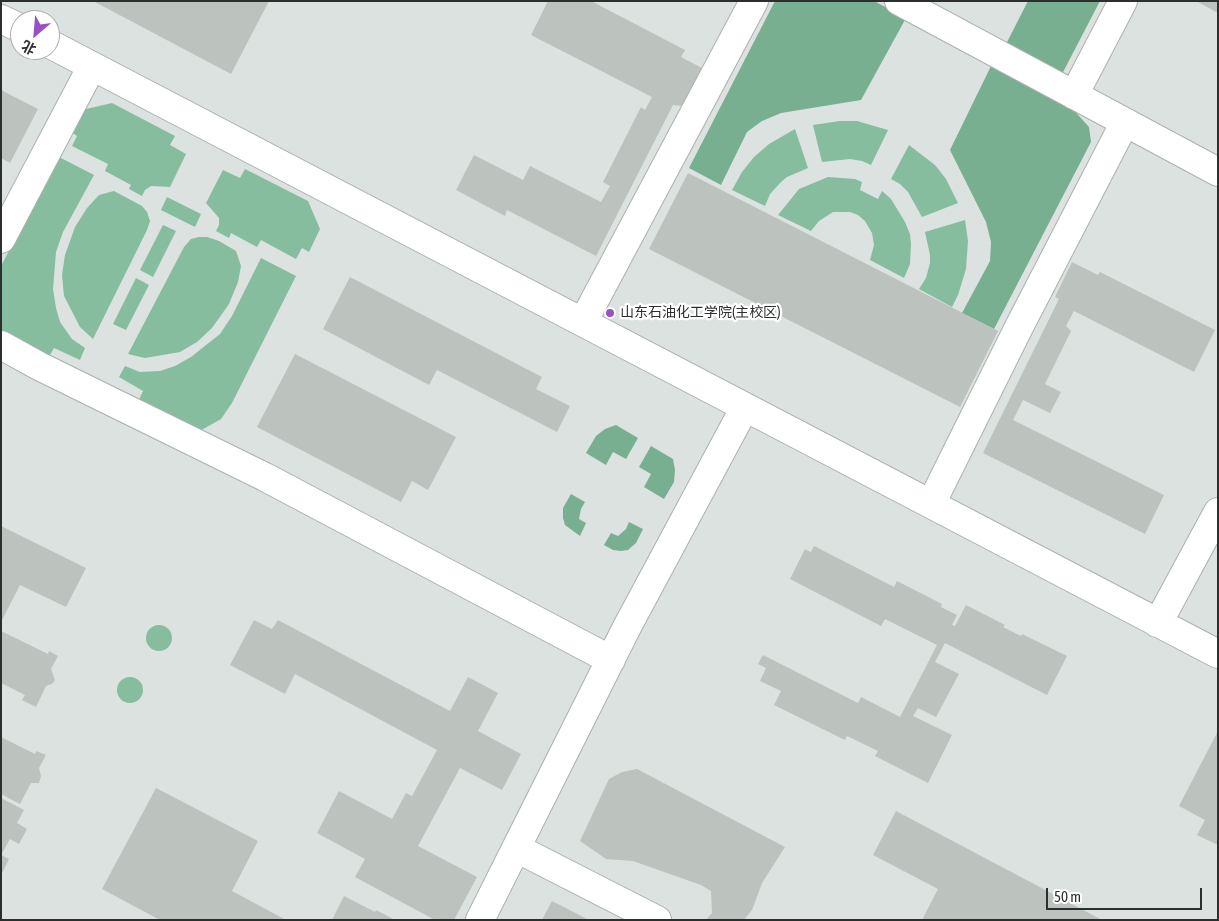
<!DOCTYPE html>
<html>
<head>
<meta charset="utf-8">
<style>
  body { margin:0 }
  #map { position:relative; width:1219px; height:921px; overflow:hidden; background:#dce2df; font-family:"Asap Condensed","Noto Sans SC",sans-serif }
  canvas { display:block }
  .frame { position:absolute; inset:0; border:2px solid #2d2f2e; pointer-events:none }
  .north { position:absolute; left:10px; top:10px; width:50px; height:50px; box-sizing:border-box; background:#fff; border:1px solid #abacab; border-radius:50%; rotate:207deg; font-size:14px; font-weight:700; line-height:20px; text-align:center; color:#2d2f2e }
  .north::after { content:''; display:block; margin:auto; width:18px; height:22px; background:#9851c4; clip-path:polygon(50% 0,100% 100%,50% 72%,0 100%) }
  .scale { position:absolute; left:1046px; top:888px; width:156px; height:22px; box-sizing:border-box; border:2px solid #2d2f2e; border-top:0; padding-left:6px; font-size:15px; line-height:18px; white-space:nowrap; color:#2d2f2e; -webkit-text-stroke:4px #fff; paint-order:stroke }
</style>
</head>
<body>
<div id="map">
<canvas width="1219" height="921"></canvas>
<div class="frame"></div>
<div class="north">北</div>
<div class="scale">50 m</div>
</div>
<script>
const ctx = document.querySelector('canvas').getContext('2d');
ctx.lineJoin = 'round';
function paint(path, color) { ctx.fillStyle = color; ctx.fill(path, 'evenodd'); }
const toPath = rows => new Path2D(rows.map(r => 'M' + r).join(''));
function strokePath(path, color, width, dash) { ctx.strokeStyle = color; ctx.lineWidth = width; ctx.lineCap = dash ? 'butt' : 'round'; ctx.setLineDash(dash || []); ctx.stroke(path); }
function drawText(font, color, halo, rows, align = 'center') {
  ctx.font = font + ' "Asap Condensed","Noto Sans SC",sans-serif'; ctx.lineWidth = 4.5; ctx.setLineDash([]); ctx.textBaseline = 'middle'; ctx.strokeStyle = halo; ctx.fillStyle = color; for (const [text, x, y, turn = 0] of rows) {
    ctx.save(); ctx.translate(x, y); ctx.rotate((+turn || 0) * Math.PI / 180); ctx.textAlign = isNaN(turn) ? turn : align; if (halo) ctx.strokeText(text, 0, 0); ctx.fillText(text, 0, 0); ctx.restore();
  }
}
paint(toPath([
  [112,103,175,136,170,145,186,154,170,187,151,186,145,190,142,196,129,189,131,185,105,171,108,164,72,146,77,136,71,132,82,110],
  [840,121,857,121,888,130,871,165,862,161,850,159,822,162,813,125],
  [795,129,808,168,787,177,781,182,770,194,765,206,732,190,742,172,754,157,769,144],
  [909,145,935,165,946,179,958,203,922,217,908,192,900,184,891,179],
  [59,157,94,175,63,232,56,252,53,289,56,308,60,322,72,339,85,348,80,360,54,348,47,360,1,336,1,266],
  [245,169,308,201,320,229,309,252,302,248,296,259,261,240,257,247,231,233,229,238,216,231,219,225,219,218,206,203,223,170,240,178],
  [828,177,855,179,862,182,860,190,878,199,882,191,891,199,905,222,910,234,911,244,910,264,904,278,870,260,874,245,872,233,865,221,858,215,850,212,833,212,819,221,811,231,778,215,799,189],
  [114,191,142,206,147,212,150,221,147,230,93,339,80,327,64,296,62,275,65,255,75,227,87,208,99,195],
  [167,197,201,214,195,227,161,210],
  [965,220,968,241,966,269,958,295,952,307,919,289,926,278,930,263,930,255,925,232],
  [163,225,176,231,153,277,140,270],
  [199,237,207,237,219,241,236,251,241,266,238,282,229,304,212,328,197,342,180,352,145,358,128,354,184,247,191,239],
  [261,258,296,276,232,403,221,419,198,432,137,404,143,391,119,377,125,366,140,372,160,371,175,366,191,357,220,334,232,316],
  [136,278,149,285,126,330,113,324],
  '146 638a13 13 0 1 1 26 0a13 13 0 1 1-26 0Z',
  '117 690a13 13 0 1 1 26 0a13 13 0 1 1-26 0Z'
]), '#86bd9f');
paint(toPath([
  [775,1,874,1,906,18,861,100,781,113,762,121,747,132,721,185,689,168],
  [1028,1,1100,1,1061,76,1005,46],
  [991,66,1070,106,1089,127,1091,142,994,329,962,313,990,261,991,242,986,222,950,150],
  [616,425,638,438,626,459,613,452,606,465,586,453,596,436,605,429],
  [651,446,673,459,675,470,674,482,664,499,644,487,651,474,639,467],
  [571,494,585,502,581,509,579,519,586,523,580,536,565,525,563,518,563,508],
  [629,522,643,529,636,543,628,550,621,551,613,550,604,545,611,533,618,536,626,529]
]), '#78af91');
paint(toPath([
  [93,1,269,1,231,74],
  [548,1,591,1,685,50,681,57,702,68,682,106,673,105,596,256,507,210,505,216,456,190,474,155,523,180,530,166,601,202,610,186,603,182,641,107,645,110,652,97,531,35],
  [1196,1,1218,1,1218,13],
  [1,90,38,109,10,163,1,158],
  [688,173,998,331,960,407,649,249],
  [1072,262,1098,275,1100,272,1215,330,1194,372,1074,311,1066,326,1071,331,1045,384,1061,392,1050,413,1023,400,1013,420,1164,495,1145,534,983,453,1059,299,1055,297],
  [350,277,542,377,536,389,570,406,557,432,437,370,429,385,323,329],
  [295,354,456,437,428,490,412,481,401,502,257,427],
  [1,526,86,568,66,607,20,585,1,622],
  [814,546,894,587,897,581,942,604,941,607,957,615,952,625,955,626,966,605,1005,625,1003,627,1021,636,1022,634,1067,656,1047,695,945,643,935,662,959,674,936,717,918,708,913,716,952,735,928,783,875,756,878,751,847,736,845,740,774,705,781,691,760,681,766,668,758,664,763,655,858,703,861,697,900,717,937,645,885,619,881,626,790,579,805,549,811,552],
  [254,620,272,629,278,620,450,711,468,677,498,693,478,731,521,754,502,790,460,768,418,846,477,877,454,920,435,920,355,877,365,859,317,833,339,791,392,819,406,793,412,796,437,750,295,674,285,694,230,665],
  [1,631,48,654,49,651,58,656,51,669,55,680,52,684,46,686,36,707,22,700,25,695,1,683],
  [1218,731,1218,845,1197,835,1205,820,1179,806],
  [1,737,35,754,36,751,46,755,39,768,41,776,39,783,31,783,20,804,1,794],
  [637,769,785,847,762,883,752,910,744,920,706,920,712,913,711,891,701,885,633,861,606,859,580,841,609,779,622,772],
  [156,788,258,841,232,891,286,920,160,920,102,889],
  [1,798,24,810,17,823,27,829,19,844,10,839,1,855,9,859,1,875],
  [896,811,1102,920,922,920,938,889,873,855],
  [344,896,375,912,376,910,395,920,332,920],
  [552,901,589,920,542,920]
]), '#bcc2be');
const minor = toPath([
  [899,1,1218,172],
  [1,19,20,28],
  [50,44,1218,654],
  [1074,95,1123,1],
  [1,239,92,66],
  [583,322,754,1],
  [1,345,39,366,265,477,611,660],
  [931,504,1019,327,1125,122],
  [1157,623,1158,623,1218,512],
  [516,848,657,920],
  [480,920,627,627,745,407]
]);
strokePath(minor, '#abb1ad', 30);
strokePath(minor, '#fff', 28);
for (const [x, y, r, color] of [
  [610,313,5,"#9851c4"]
]) { const dot = new Path2D(); dot.arc(x, y, r, 0, 2 * Math.PI); ctx.fillStyle = color; ctx.fill(dot); strokePath(dot, '#fff', 2); }
drawText('14px', '#2d2f2e', '#fff', [
  ["山东石油化工学院(主校区)",620,313]
], 'left');
</script>
</body>
</html>
